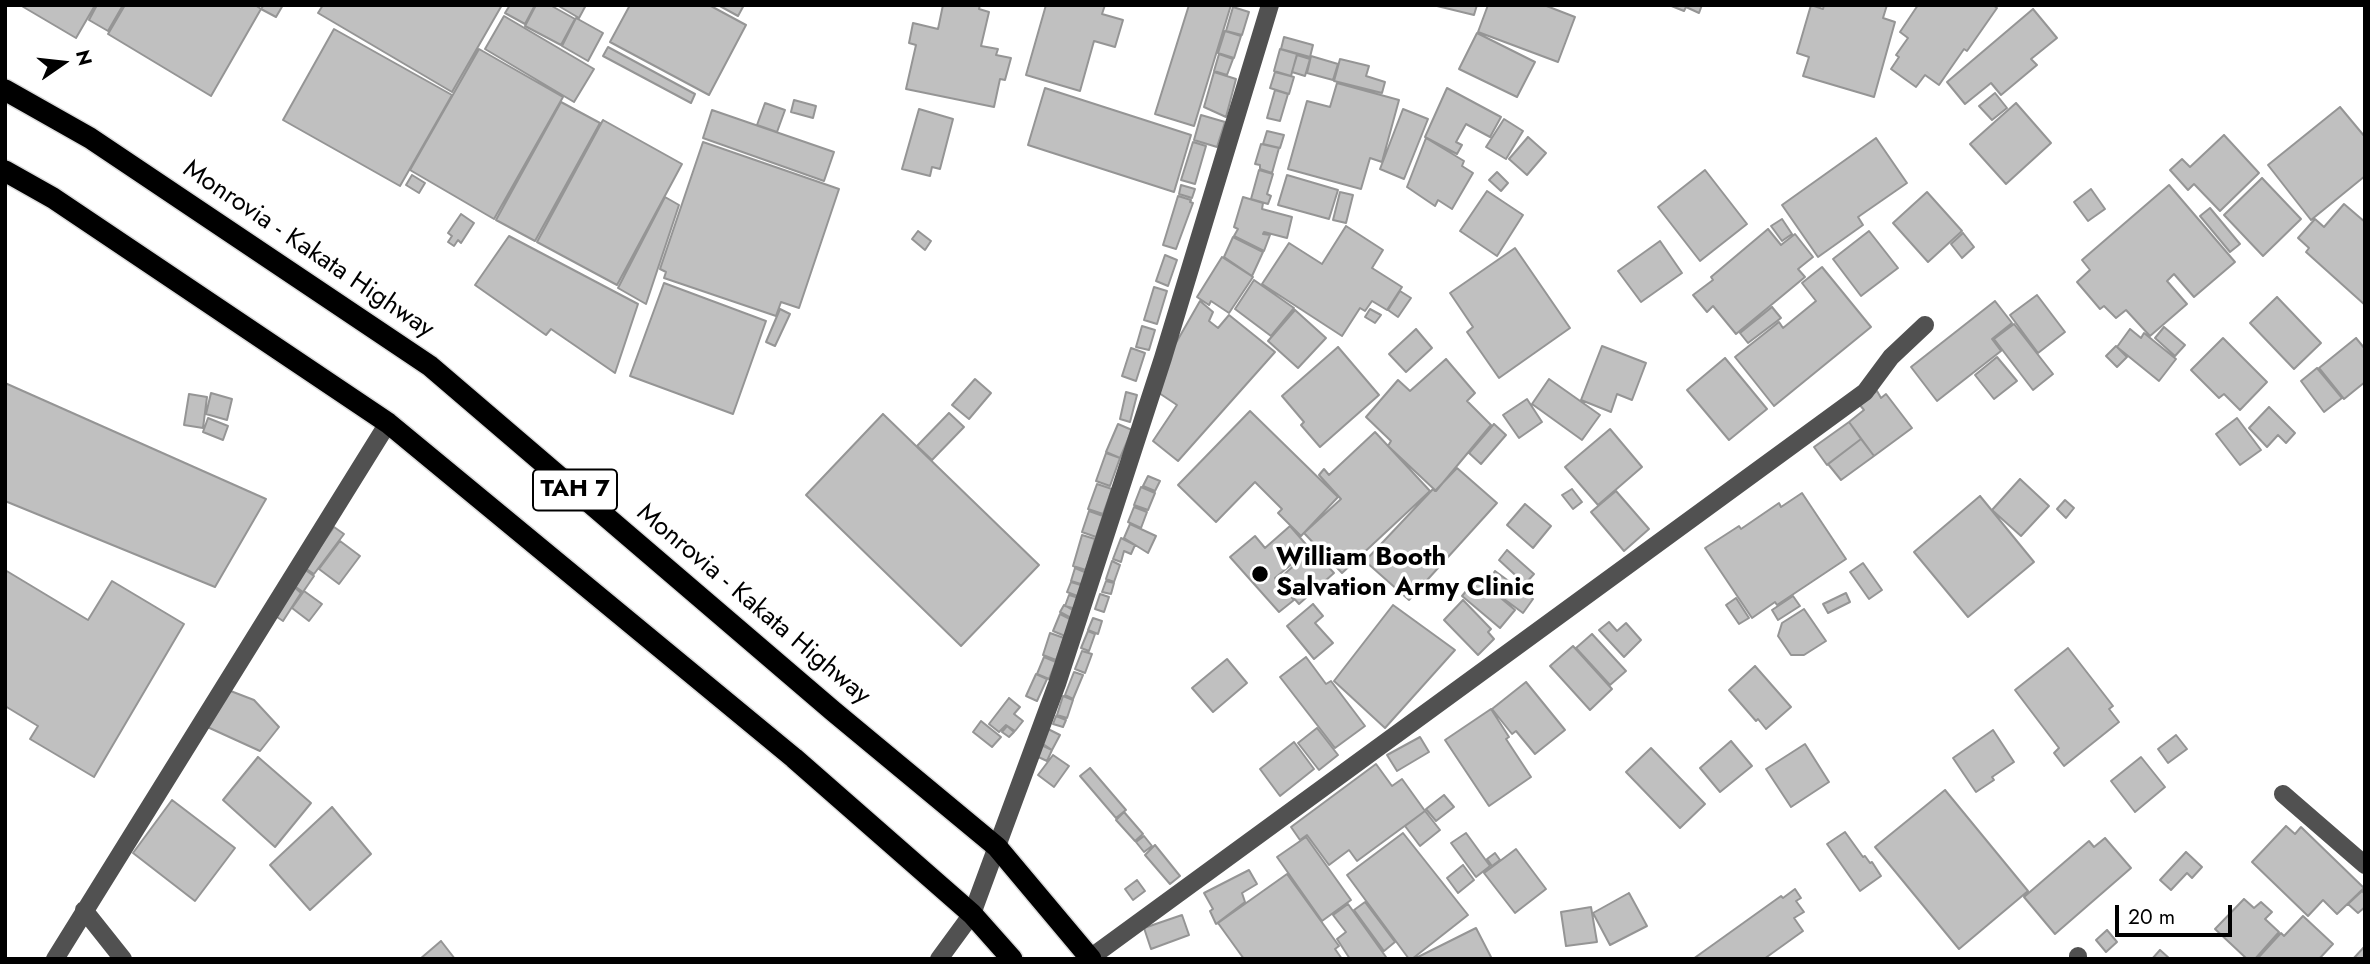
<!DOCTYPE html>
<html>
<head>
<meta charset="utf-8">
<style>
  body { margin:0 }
  #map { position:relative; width:2370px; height:964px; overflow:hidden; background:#fff; font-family:Jost,sans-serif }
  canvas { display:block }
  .frame { position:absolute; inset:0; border:7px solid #000; pointer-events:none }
  .north { position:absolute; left:28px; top:28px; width:70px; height:70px; -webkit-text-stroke:5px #fff; paint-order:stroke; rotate:76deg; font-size:19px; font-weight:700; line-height:28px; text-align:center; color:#000 }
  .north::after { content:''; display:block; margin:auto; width:24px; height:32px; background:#000; clip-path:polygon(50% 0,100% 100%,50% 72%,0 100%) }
  .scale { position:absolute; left:2115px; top:905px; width:117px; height:32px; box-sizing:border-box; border:4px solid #000; border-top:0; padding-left:9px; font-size:21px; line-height:24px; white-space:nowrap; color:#000; -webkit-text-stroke:5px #fff; paint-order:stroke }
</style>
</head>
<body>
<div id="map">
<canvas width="2370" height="964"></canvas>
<div class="frame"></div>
<div class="north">N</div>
<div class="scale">20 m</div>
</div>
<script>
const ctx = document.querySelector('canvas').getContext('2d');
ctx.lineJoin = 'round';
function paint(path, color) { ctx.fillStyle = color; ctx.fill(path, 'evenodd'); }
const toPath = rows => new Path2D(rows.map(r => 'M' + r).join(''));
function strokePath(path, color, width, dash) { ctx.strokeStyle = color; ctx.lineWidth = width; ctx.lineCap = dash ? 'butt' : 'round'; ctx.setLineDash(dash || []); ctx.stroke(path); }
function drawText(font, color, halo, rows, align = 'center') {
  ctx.font = font + ' Jost,sans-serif'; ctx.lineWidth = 7; ctx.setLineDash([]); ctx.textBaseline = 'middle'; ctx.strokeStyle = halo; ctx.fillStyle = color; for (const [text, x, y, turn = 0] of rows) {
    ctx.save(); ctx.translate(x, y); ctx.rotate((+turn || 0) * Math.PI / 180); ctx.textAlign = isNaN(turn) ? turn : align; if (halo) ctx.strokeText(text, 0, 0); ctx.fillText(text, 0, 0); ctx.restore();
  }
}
const building = toPath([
  [20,5,92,5,94,7,76,38,20,5],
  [97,5,123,5,108,31,89,20,97,5],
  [125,5,255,5,261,9,211,96,108,34,125,5],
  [264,5,283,5,276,17,261,9,264,5],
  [323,5,502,5,452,92,318,13,323,5],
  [510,5,535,5,525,24,505,13,510,5],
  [536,5,550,5,575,19,561,45,525,26,536,5],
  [557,5,586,5,579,18,557,5],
  [630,5,709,5,746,25,709,95,610,42,630,5],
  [718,5,744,5,738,16,718,5],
  [943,5,980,5,979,9,989,12,981,46,998,49,996,55,1011,58,1005,80,1000,79,994,107,906,89,916,45,909,43,913,23,938,29,943,5],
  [1046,5,1105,5,1102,14,1123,20,1115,47,1094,41,1080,91,1026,75,1046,5],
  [1189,5,1231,5,1194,126,1155,114,1189,5],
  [1433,5,1477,5,1474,15,1433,5],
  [1488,5,1544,5,1575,17,1558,62,1478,32,1488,5],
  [1669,5,1702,5,1699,13,1686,7,1684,11,1669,5],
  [1811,5,1823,9,1824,5,1887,5,1883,18,1895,22,1874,97,1803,76,1809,57,1797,53,1811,5],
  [1918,5,1993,5,1997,8,1967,51,1964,49,1939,85,1925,75,1916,87,1891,69,1899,57,1896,55,1908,38,1900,32,1918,5],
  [1233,7,1249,12,1242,35,1226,31,1233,7],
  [2033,9,2057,38,2031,59,2037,65,2001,95,1991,83,1965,104,1947,82,2033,9],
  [504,16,594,69,574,102,485,49,504,16],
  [576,18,603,33,588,61,562,46,576,18],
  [334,29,452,95,400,186,283,120,334,29],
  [1225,31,1241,36,1234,58,1218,53,1225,31],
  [1477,33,1535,62,1517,97,1459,69,1477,33],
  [1284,37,1313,45,1310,57,1281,49,1284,37],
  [608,47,695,94,691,103,603,56,608,47],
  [479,49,563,97,494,219,410,170,479,49],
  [1280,49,1297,54,1291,76,1274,71,1280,49],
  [1219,54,1233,59,1227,75,1214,71,1219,54],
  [1297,55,1310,59,1305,76,1292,72,1297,55],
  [1311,56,1338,64,1333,80,1307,73,1311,56],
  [1340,59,1369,66,1366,76,1385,82,1382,93,1334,81,1340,59],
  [1214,72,1236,79,1226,117,1204,107,1214,72],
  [1275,72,1294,77,1289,94,1270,88,1275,72],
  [1337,83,1399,100,1382,162,1370,158,1361,189,1288,169,1307,101,1330,107,1337,83],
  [1045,88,1191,135,1174,192,1028,145,1045,88],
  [1447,88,1501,117,1490,137,1466,124,1456,142,1462,145,1457,154,1425,137,1447,88],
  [1275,90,1288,94,1280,121,1267,118,1275,90],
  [1995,93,2007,108,1992,120,1979,106,1995,93],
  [794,100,816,106,813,118,791,112,794,100],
  [561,102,600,123,535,241,496,220,561,102],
  [765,103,785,110,777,132,757,125,765,103],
  [2016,103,2051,143,2006,184,1970,144,2016,103],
  [2340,107,2365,137,2365,176,2311,220,2268,165,2340,107],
  [919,109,953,119,940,169,932,167,930,176,902,169,919,109],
  [1403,109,1428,119,1404,179,1380,169,1403,109],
  [712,110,834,152,824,181,703,138,712,110],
  [1201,115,1225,122,1217,147,1194,140,1201,115],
  [1504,119,1523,131,1506,159,1486,147,1504,119],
  [603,120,682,164,617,285,537,242,603,120],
  [1267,131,1284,135,1280,148,1263,144,1267,131],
  [2224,135,2259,173,2220,211,2194,184,2188,190,2170,170,2182,159,2190,167,2224,135],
  [1528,137,1546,153,1527,175,1509,159,1528,137],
  [1426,138,1464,161,1462,166,1473,173,1452,209,1438,200,1435,206,1407,187,1426,138],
  [1876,138,1907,183,1858,217,1863,225,1818,257,1782,205,1876,138],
  [703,142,839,189,799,308,781,302,776,316,664,278,666,272,660,269,703,142],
  [1193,142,1206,146,1195,184,1181,180,1193,142],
  [1261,144,1279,148,1272,173,1260,169,1260,165,1255,164,1261,144],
  [1259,170,1273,174,1267,194,1271,196,1268,204,1251,199,1259,170],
  [1705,170,1747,224,1700,261,1658,207,1705,170],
  [1497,172,1508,183,1501,191,1489,180,1497,172],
  [412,175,425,183,419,193,406,185,412,175],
  [1287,175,1338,190,1329,219,1278,205,1287,175],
  [2262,178,2301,219,2263,256,2224,215,2262,178],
  [1181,185,1195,189,1192,198,1179,194,1181,185],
  [2169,185,2235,262,2194,297,2174,274,2167,281,2187,304,2150,336,2126,310,2116,318,2104,306,2100,309,2077,282,2090,270,2082,260,2169,185],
  [2091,189,2105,209,2088,221,2074,202,2091,189],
  [1487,191,1523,215,1497,256,1460,231,1487,191],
  [1340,192,1353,195,1346,223,1333,220,1340,192],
  [1927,192,1962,231,1928,262,1893,223,1927,192],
  [1178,196,1191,200,1190,202,1193,203,1176,249,1163,245,1178,196],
  [665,197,679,205,646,304,618,288,665,197],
  [1243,197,1263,203,1262,209,1292,217,1287,238,1264,232,1263,234,1270,235,1264,251,1234,236,1238,229,1234,227,1243,197],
  [2344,204,2365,222,2365,305,2306,252,2309,248,2298,238,2315,219,2324,227,2344,204],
  [2210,208,2240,244,2230,252,2200,216,2210,208],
  [461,214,474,223,461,243,458,240,454,246,448,242,452,236,448,233,461,214],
  [1782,219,1792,234,1782,241,1771,226,1782,219],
  [1346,226,1383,250,1372,268,1402,287,1387,310,1372,301,1365,311,1360,308,1342,336,1262,284,1289,243,1322,264,1346,226],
  [1768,229,1781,245,1795,234,1813,257,1798,269,1805,277,1736,334,1713,306,1707,312,1693,295,1713,280,1711,277,1768,229],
  [918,231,931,241,925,250,912,239,918,231],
  [1869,231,1898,268,1861,296,1833,259,1869,231],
  [1963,233,1974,247,1962,258,1951,244,1963,233],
  [509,236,638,304,615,373,551,329,546,335,475,285,509,236],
  [1233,237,1263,252,1252,276,1224,257,1233,237],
  [1660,241,1682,273,1641,302,1618,271,1660,241],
  [1515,248,1570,328,1499,378,1467,332,1473,327,1450,293,1515,248],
  [1165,255,1177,260,1168,286,1156,281,1165,255],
  [1222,257,1253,277,1229,313,1211,301,1209,305,1197,297,1222,257],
  [1822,267,1871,327,1774,406,1735,357,1779,322,1783,328,1816,301,1802,283,1822,267],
  [1254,280,1294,308,1271,336,1235,309,1254,280],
  [664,283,766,321,733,414,630,376,664,283],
  [1154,287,1167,291,1157,324,1144,320,1154,287],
  [1400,291,1411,298,1398,317,1388,310,1400,291],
  [2037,295,2065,332,2038,353,2010,315,2037,295],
  [2277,297,2321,343,2294,369,2250,323,2277,297],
  [1200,301,1213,312,1209,321,1218,328,1229,315,1275,352,1178,461,1153,441,1177,405,1156,391,1161,369,1200,301],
  [1995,301,2012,323,1992,339,2001,351,1937,401,1911,367,1995,301],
  [1772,307,1781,318,1748,343,1740,333,1772,307],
  [780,309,790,314,775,346,766,342,780,309],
  [1370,309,1381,315,1375,323,1365,317,1370,309],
  [1295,310,1326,338,1298,368,1268,341,1295,310],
  [2014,324,2053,374,2033,390,1994,339,2014,324],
  [1142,326,1155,330,1149,350,1136,347,1142,326],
  [2164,327,2185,345,2175,356,2155,338,2164,327],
  [1416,329,1432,348,1406,372,1389,354,1416,329],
  [2130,329,2141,338,2144,333,2176,359,2159,381,2117,347,2130,329],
  [2223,338,2267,382,2240,410,2224,394,2219,398,2191,370,2223,338],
  [2356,338,2365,349,2365,382,2344,399,2319,368,2356,338],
  [1602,346,1646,363,1632,400,1617,394,1611,412,1581,400,1602,346],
  [2116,346,2127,357,2117,367,2106,356,2116,346],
  [1338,347,1379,395,1320,447,1301,425,1304,422,1282,396,1338,347],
  [1131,348,1145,353,1136,381,1122,376,1131,348],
  [1997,357,2017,381,1994,399,1975,375,1997,357],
  [1725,358,1767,409,1729,440,1687,390,1725,358],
  [1446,359,1475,393,1467,401,1491,425,1436,491,1388,446,1391,441,1366,417,1398,380,1410,391,1446,359],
  [2317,368,2342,398,2324,412,2301,381,2317,368],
  [975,379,991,393,969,419,952,405,975,379],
  [1549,379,1600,415,1582,440,1532,404,1549,379],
  [5,383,266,499,215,587,5,501,5,383],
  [1877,391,1881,398,1886,394,1912,428,1874,456,1849,422,1864,410,1859,404,1877,391],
  [1126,392,1137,395,1130,422,1120,419,1126,392],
  [211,393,232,399,227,420,206,414,211,393],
  [189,394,207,397,203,428,184,425,189,394],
  [1527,399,1542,422,1519,438,1503,415,1527,399],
  [2269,407,2295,433,2286,443,2278,435,2267,447,2249,428,2269,407],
  [1250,411,1338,497,1301,536,1278,513,1282,509,1255,482,1216,522,1178,485,1250,411],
  [949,413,964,427,932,460,917,446,949,413],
  [883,414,1039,565,961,646,806,495,883,414],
  [208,418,228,426,223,440,203,432,208,418],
  [2237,418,2261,450,2240,465,2216,434,2237,418],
  [1849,422,1861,439,1827,465,1814,447,1849,422],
  [1118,424,1132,430,1120,458,1106,452,1118,424],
  [1494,424,1506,435,1481,464,1469,453,1494,424],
  [1610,429,1642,467,1598,505,1565,467,1610,429],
  [1375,432,1430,491,1342,573,1304,533,1341,499,1319,475,1324,469,1329,475,1375,432],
  [1861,439,1874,456,1841,480,1828,464,1861,439],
  [1106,453,1120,458,1110,486,1096,481,1106,453],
  [1457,468,1497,503,1409,600,1365,561,1433,489,1435,491,1457,468],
  [1148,476,1160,481,1155,491,1143,486,1148,476],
  [2020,479,2049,506,2021,536,1992,510,2020,479],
  [1097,484,1112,489,1103,514,1088,509,1097,484],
  [1141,487,1155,493,1148,510,1134,505,1141,487],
  [1572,489,1582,502,1573,509,1562,495,1572,489],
  [1616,491,1649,529,1624,551,1591,512,1616,491],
  [1802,493,1846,559,1777,605,1775,602,1752,618,1705,548,1739,526,1741,529,1779,503,1781,507,1802,493],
  [1980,496,2034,562,1968,617,1914,552,1980,496],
  [2065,500,2074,508,2066,518,2057,509,2065,500],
  [1525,504,1551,526,1533,548,1507,525,1525,504],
  [1134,507,1147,512,1141,528,1128,522,1134,507],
  [1089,511,1103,516,1096,537,1082,532,1089,511],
  [1130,524,1156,536,1148,553,1124,538,1130,524],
  [1290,526,1310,549,1275,578,1294,600,1279,612,1230,557,1255,536,1265,548,1290,526],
  [334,527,344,534,314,574,305,568,334,527],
  [1082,535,1095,539,1086,570,1073,566,1082,535],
  [1121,538,1135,545,1131,554,1124,551,1121,562,1113,559,1121,538],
  [340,541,360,556,339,584,319,569,340,541],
  [1312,549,1334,573,1299,604,1278,580,1312,549],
  [1507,550,1534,574,1525,584,1499,560,1507,550],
  [1112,561,1120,565,1114,582,1106,579,1112,561],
  [1863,563,1882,590,1869,599,1850,572,1863,563],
  [1075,568,1087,573,1084,585,1071,581,1075,568],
  [304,569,314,576,303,592,293,585,304,569],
  [5,570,88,620,112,581,184,624,94,777,30,739,38,726,5,706,5,570],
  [1495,571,1533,599,1523,613,1485,585,1495,571],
  [1477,578,1515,610,1500,628,1462,596,1477,578],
  [1106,581,1114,583,1111,594,1102,592,1106,581],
  [1071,582,1084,586,1080,597,1067,592,1071,582],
  [293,586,301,593,283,621,274,615,293,586],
  [304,591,322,604,309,621,292,608,304,591],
  [1846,593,1850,602,1828,613,1823,604,1846,593],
  [1100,594,1109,597,1104,612,1095,609,1100,594],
  [1069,595,1079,598,1076,609,1065,606,1069,595],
  [1793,596,1800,606,1778,620,1772,610,1793,596],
  [1736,598,1749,618,1739,624,1726,605,1736,598],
  [1463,600,1491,629,1488,632,1494,639,1478,655,1444,620,1463,600],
  [1313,604,1323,616,1315,623,1333,643,1314,659,1287,626,1313,604],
  [1064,605,1076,612,1073,619,1060,612,1064,605],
  [1393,605,1455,650,1385,728,1334,681,1393,605],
  [1804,609,1826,641,1804,655,1791,655,1778,636,1782,623,1804,609],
  [1060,614,1072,620,1065,636,1053,631,1060,614],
  [1093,618,1102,621,1098,634,1088,630,1093,618],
  [1609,622,1617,631,1626,623,1641,640,1624,657,1599,630,1609,622],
  [1088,631,1095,634,1089,651,1081,648,1088,631],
  [1050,633,1064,638,1056,660,1043,655,1050,633],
  [1592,634,1626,671,1610,685,1576,648,1592,634],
  [1573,646,1612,689,1590,710,1550,666,1573,646],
  [2068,648,2113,706,2109,709,2119,722,2064,766,2054,753,2059,748,2015,690,2068,648],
  [1082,651,1092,654,1085,673,1075,669,1082,651],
  [1044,657,1056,662,1049,679,1037,674,1044,657],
  [1306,657,1326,684,1331,681,1365,726,1335,748,1280,677,1306,657],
  [1227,659,1247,683,1213,712,1192,688,1227,659],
  [1755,666,1791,707,1766,729,1758,719,1756,721,1729,690,1755,666],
  [1074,672,1083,675,1073,699,1065,695,1074,672],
  [1036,674,1047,679,1037,701,1026,696,1036,674],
  [1526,682,1565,730,1535,754,1516,731,1512,734,1492,709,1526,682],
  [228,690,254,700,279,727,260,751,203,725,228,690],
  [1063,696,1073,700,1067,718,1057,715,1063,696],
  [1009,698,1020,707,1014,714,1023,721,1015,731,1006,725,999,732,989,724,1009,698],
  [1491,709,1509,737,1506,739,1531,777,1489,806,1445,740,1491,709],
  [1056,716,1066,720,1063,727,1053,724,1056,716],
  [981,721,1001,737,992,747,973,732,981,721],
  [1007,726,1014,732,1009,737,1002,732,1007,726],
  [1317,728,1338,755,1319,770,1298,743,1317,728],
  [1048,729,1060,735,1052,750,1040,742,1048,729],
  [1993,730,2014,762,1992,777,1994,780,1976,792,1953,758,1993,730],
  [2176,735,2187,749,2168,763,2158,749,2176,735],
  [1420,737,1429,752,1397,771,1387,755,1420,737],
  [1731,741,1752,766,1720,792,1700,768,1731,741],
  [1294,742,1314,769,1280,796,1260,769,1294,742],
  [1039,744,1052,750,1047,761,1034,755,1039,744],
  [1805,744,1829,782,1791,807,1766,769,1805,744],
  [1651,748,1705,804,1680,828,1626,772,1651,748],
  [1053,755,1069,766,1054,787,1038,775,1053,755],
  [258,757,311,803,275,847,223,800,258,757],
  [2141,757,2165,787,2135,812,2111,781,2141,757],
  [1376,764,1392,786,1402,779,1425,811,1357,861,1349,850,1329,865,1307,835,1300,840,1291,827,1376,764],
  [1090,768,1126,810,1116,818,1080,776,1090,768],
  [1945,790,2028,891,1959,949,1875,847,1945,790],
  [1444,795,1454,807,1436,821,1426,809,1444,795],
  [172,800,235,848,195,901,133,853,172,800],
  [332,807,371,854,310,910,270,865,332,807],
  [1425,811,1440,830,1420,846,1405,826,1425,811],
  [1124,812,1143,834,1135,841,1116,820,1124,812],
  [2286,826,2295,834,2301,827,2364,888,2337,914,2323,900,2308,916,2252,862,2286,826],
  [1845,832,1863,857,1865,856,1870,863,1872,862,1881,876,1860,891,1827,844,1845,832],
  [1403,833,1468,915,1412,959,1409,959,1347,875,1403,833],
  [1466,833,1490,866,1476,877,1451,843,1466,833],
  [1144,836,1152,846,1144,852,1136,842,1144,836],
  [1306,837,1351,900,1322,921,1277,857,1306,837],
  [2105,838,2131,868,2055,934,2024,897,2089,841,2094,847,2105,838],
  [1155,845,1180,876,1170,884,1145,855,1155,845],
  [1516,849,1546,889,1515,913,1484,873,1516,849],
  [2186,852,2202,867,2192,878,2187,873,2171,890,2160,880,2186,852],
  [1495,853,1500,860,1492,866,1487,859,1495,853],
  [1463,865,1474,880,1458,893,1447,878,1463,865],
  [1249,870,1257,884,1242,893,1245,902,1216,924,1210,911,1213,909,1204,893,1249,870],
  [1287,874,1339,946,1335,949,1342,959,1244,959,1218,923,1287,874],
  [1137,880,1145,891,1133,900,1125,889,1137,880],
  [1795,889,1801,898,1796,901,1804,912,1794,918,1803,931,1764,959,1693,959,1781,896,1783,898,1795,889],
  [2362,891,2365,894,2365,907,2358,913,2348,904,2362,891],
  [1629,893,1647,926,1610,945,1593,913,1629,893],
  [2244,899,2254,908,2261,902,2272,912,2265,919,2279,932,2255,959,2247,959,2215,929,2244,899],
  [1365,902,1395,942,1384,951,1354,910,1365,902],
  [1348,904,1386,957,1383,959,1350,959,1337,939,1346,932,1333,915,1348,904],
  [1591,907,1597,942,1566,946,1561,912,1591,907],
  [1182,915,1189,935,1151,949,1144,928,1182,915],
  [2303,916,2333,944,2319,959,2257,959,2281,933,2284,936,2303,916],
  [1476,928,1492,959,1414,959,1476,928],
  [2107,930,2117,942,2106,952,2096,940,2107,930],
  [441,941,455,959,420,959,441,941],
  [2365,946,2365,959,2353,959,2365,946],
  [2160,950,2170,959,2152,959,2160,950]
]);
paint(building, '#c0c0c0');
strokePath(building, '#959595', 2);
const highway = toPath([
  [5,90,90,138,430,366,833,711,997,847,1091,959],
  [5,171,53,198,388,423,794,758,972,914,1012,959]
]);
strokePath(highway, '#dbdbdb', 24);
strokePath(toPath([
  [2283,794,2365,865],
  [84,910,123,959],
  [1090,958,1865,392,1891,357,1925,325],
  [55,959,388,423],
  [939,959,972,914,1057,684,1163,358,1270,5],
  [2078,959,2078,956]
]), '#515151', 18);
strokePath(highway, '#000', 21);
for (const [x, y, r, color] of [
  [1260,574,9,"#000"]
]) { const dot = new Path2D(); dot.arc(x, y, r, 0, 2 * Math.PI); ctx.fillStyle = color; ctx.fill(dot); strokePath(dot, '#fff', 2.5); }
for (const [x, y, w] of [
  [575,490,84]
]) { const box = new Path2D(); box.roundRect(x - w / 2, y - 20.5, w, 41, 5); ctx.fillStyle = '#fff'; ctx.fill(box); strokePath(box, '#000', 2); }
drawText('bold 24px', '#000', null, [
  ["TAH 7",575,490]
]);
drawText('26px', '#000', '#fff', [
  ["Monrovia - Kakata Highway",308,250,34],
  ["Monrovia - Kakata Highway",753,605,40]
]);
drawText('bold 26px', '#000', '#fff', [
  ["William Booth",1276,559],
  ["Salvation Army Clinic",1276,589]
], 'left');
</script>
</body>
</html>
